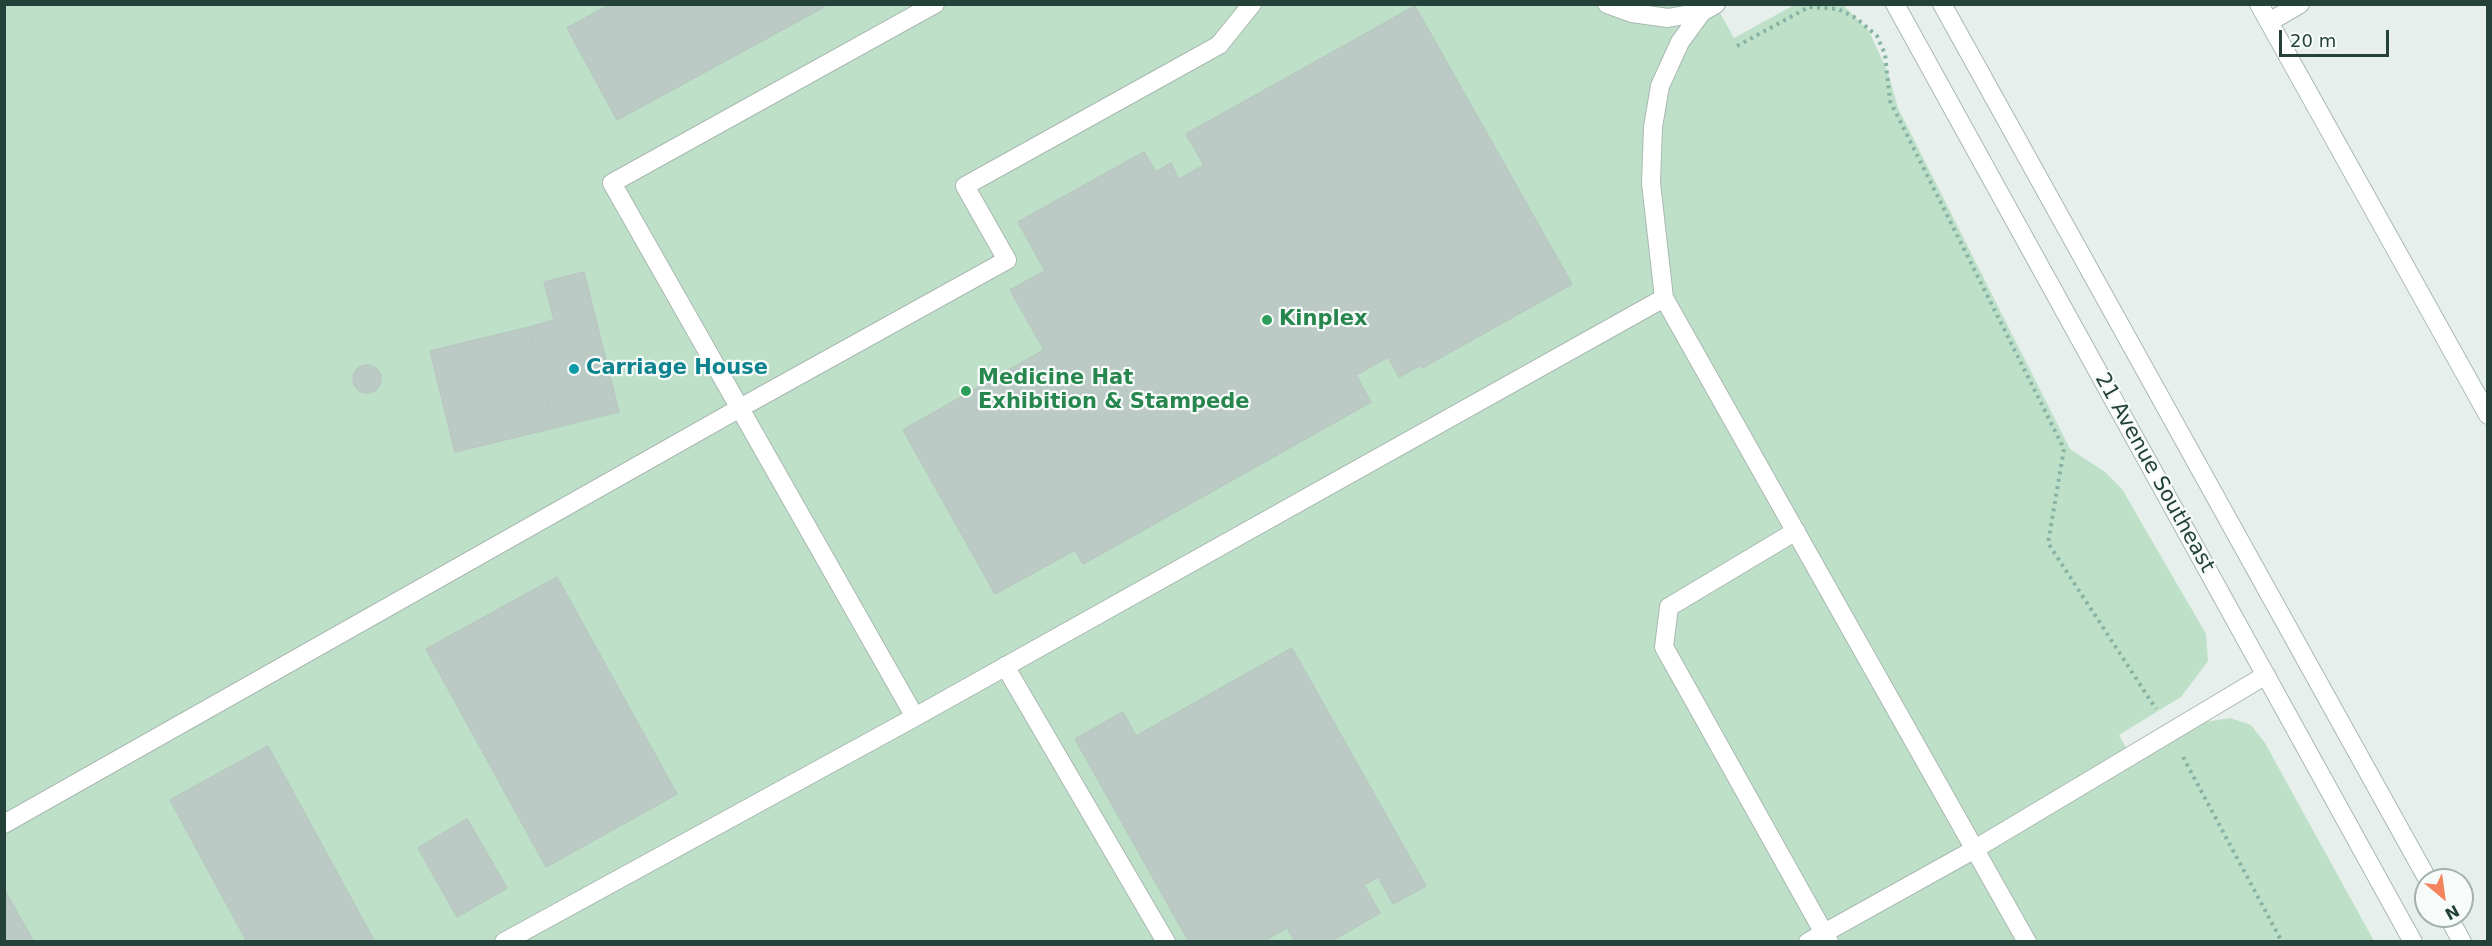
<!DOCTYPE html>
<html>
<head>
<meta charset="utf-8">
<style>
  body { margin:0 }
  #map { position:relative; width:2492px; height:946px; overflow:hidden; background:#e6efeb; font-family:"DejaVu Sans",sans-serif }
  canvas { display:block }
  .frame { position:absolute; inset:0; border:6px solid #24423a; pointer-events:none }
  .north { position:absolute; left:2414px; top:868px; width:60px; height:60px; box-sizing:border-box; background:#f7fbf9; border:2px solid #a3b1ad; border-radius:50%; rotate:151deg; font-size:16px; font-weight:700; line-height:24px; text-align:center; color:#24423a }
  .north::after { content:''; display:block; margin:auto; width:21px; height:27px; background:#f4845f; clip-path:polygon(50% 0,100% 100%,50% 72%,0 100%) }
  .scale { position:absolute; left:2279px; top:30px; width:110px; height:27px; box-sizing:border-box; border:3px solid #24423a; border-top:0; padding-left:8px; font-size:18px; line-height:21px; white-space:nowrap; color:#24423a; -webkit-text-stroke:4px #f7fbf9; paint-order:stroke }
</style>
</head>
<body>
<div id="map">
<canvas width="2492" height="946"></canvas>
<div class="frame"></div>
<div class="north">N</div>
<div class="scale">20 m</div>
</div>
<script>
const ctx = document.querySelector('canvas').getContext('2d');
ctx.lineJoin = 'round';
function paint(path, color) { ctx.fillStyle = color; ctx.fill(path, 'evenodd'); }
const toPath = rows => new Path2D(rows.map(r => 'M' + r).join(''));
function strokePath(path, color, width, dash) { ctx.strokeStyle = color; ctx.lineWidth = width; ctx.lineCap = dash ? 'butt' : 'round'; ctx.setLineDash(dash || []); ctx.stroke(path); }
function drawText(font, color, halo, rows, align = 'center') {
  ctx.font = font + ' "DejaVu Sans",sans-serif'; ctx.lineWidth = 4.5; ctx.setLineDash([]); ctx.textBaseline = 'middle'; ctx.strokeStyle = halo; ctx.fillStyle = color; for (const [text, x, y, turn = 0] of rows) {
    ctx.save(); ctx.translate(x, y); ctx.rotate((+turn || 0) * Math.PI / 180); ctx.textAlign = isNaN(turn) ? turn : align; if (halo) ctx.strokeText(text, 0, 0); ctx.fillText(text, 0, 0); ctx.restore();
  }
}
paint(toPath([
  [5,4,1715,4,1734,38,1794,5,1843,5,1869,31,1888,73,1898,108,2070,449,2105,472,2122,489,2206,634,2208,661,2181,697,2119,735,2135,764,2205,722,2230,718,2251,725,2265,743,2374,941,5,942]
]), '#bfe0c8');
const building = toPath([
  [611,4,823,4,824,7,617,120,567,28,611,4],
  [1415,6,1572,284,1422,368,1421,365,1399,377,1388,357,1356,375,1371,402,1083,564,1075,550,995,594,903,430,1044,350,1010,290,1045,271,1018,222,1144,152,1156,172,1171,163,1179,179,1204,165,1186,134,1415,6],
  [584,272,619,412,554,428,529,327,554,320,544,282,584,272],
  [529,327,554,428,455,452,430,351,529,327],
  '353 379a14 14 0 1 1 28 0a14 14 0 1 1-28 0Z',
  [557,577,677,794,546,867,426,649,557,577],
  [1292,648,1426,886,1393,904,1378,877,1364,885,1380,913,1330,942,1295,942,1287,928,1262,942,1189,942,1075,739,1123,712,1136,736,1292,648],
  [268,746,375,942,247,942,170,800,268,746],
  [467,819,507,888,457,917,418,848,467,819],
  [4,889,34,942,4,942,4,889]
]);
paint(building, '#bbcac4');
strokePath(building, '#b8c9c2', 1.5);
const service = toPath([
  [1607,4,1632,13,1668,18,1702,12,1716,4],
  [2259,4,2488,415],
  [1702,12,1680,42,1660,86,1653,127,1651,183,1664,298,2027,942],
  [2269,22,2300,4],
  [1796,531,1669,607,1664,647,1829,942],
  [1005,666,1166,942],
  [915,717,612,183,935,4],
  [4,824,740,408,1007,260,965,186,1219,45,1252,4],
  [504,942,915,717,1664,298],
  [1808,942,1975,849,2266,675]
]);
const minor = toPath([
  [1895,4,2413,942],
  [1942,4,2428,880],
  [2448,916,2462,942]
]);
strokePath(service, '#a8b8b2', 20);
strokePath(minor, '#a8b8b2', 20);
strokePath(toPath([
  [1737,46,1809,7,1838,9,1856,18,1877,36,1885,54,1890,101,2064,449,2048,543,2156,709],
  [2183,757,2282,942]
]), '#86b3a5', 4, [3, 4.5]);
strokePath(service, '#fff', 18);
strokePath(minor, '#fff', 18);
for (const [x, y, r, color] of [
  [1267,320,6,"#2e9e5b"],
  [574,369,6,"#0f9aa8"],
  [966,391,6,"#2e9e5b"]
]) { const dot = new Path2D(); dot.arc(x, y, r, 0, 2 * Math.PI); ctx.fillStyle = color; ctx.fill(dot); strokePath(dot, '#f7fbf9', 2); }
drawText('bold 21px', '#27864d', '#f7fbf9', [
  ["Kinplex",1279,320],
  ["Medicine Hat",978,379],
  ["Exhibition & Stampede",978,403]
], 'left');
drawText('bold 21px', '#0d838f', '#f7fbf9', [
  ["Carriage House",586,369]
], 'left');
drawText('21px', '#24423a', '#f7fbf9', [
  ["21 Avenue Southeast",2154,473,61]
]);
</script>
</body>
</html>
